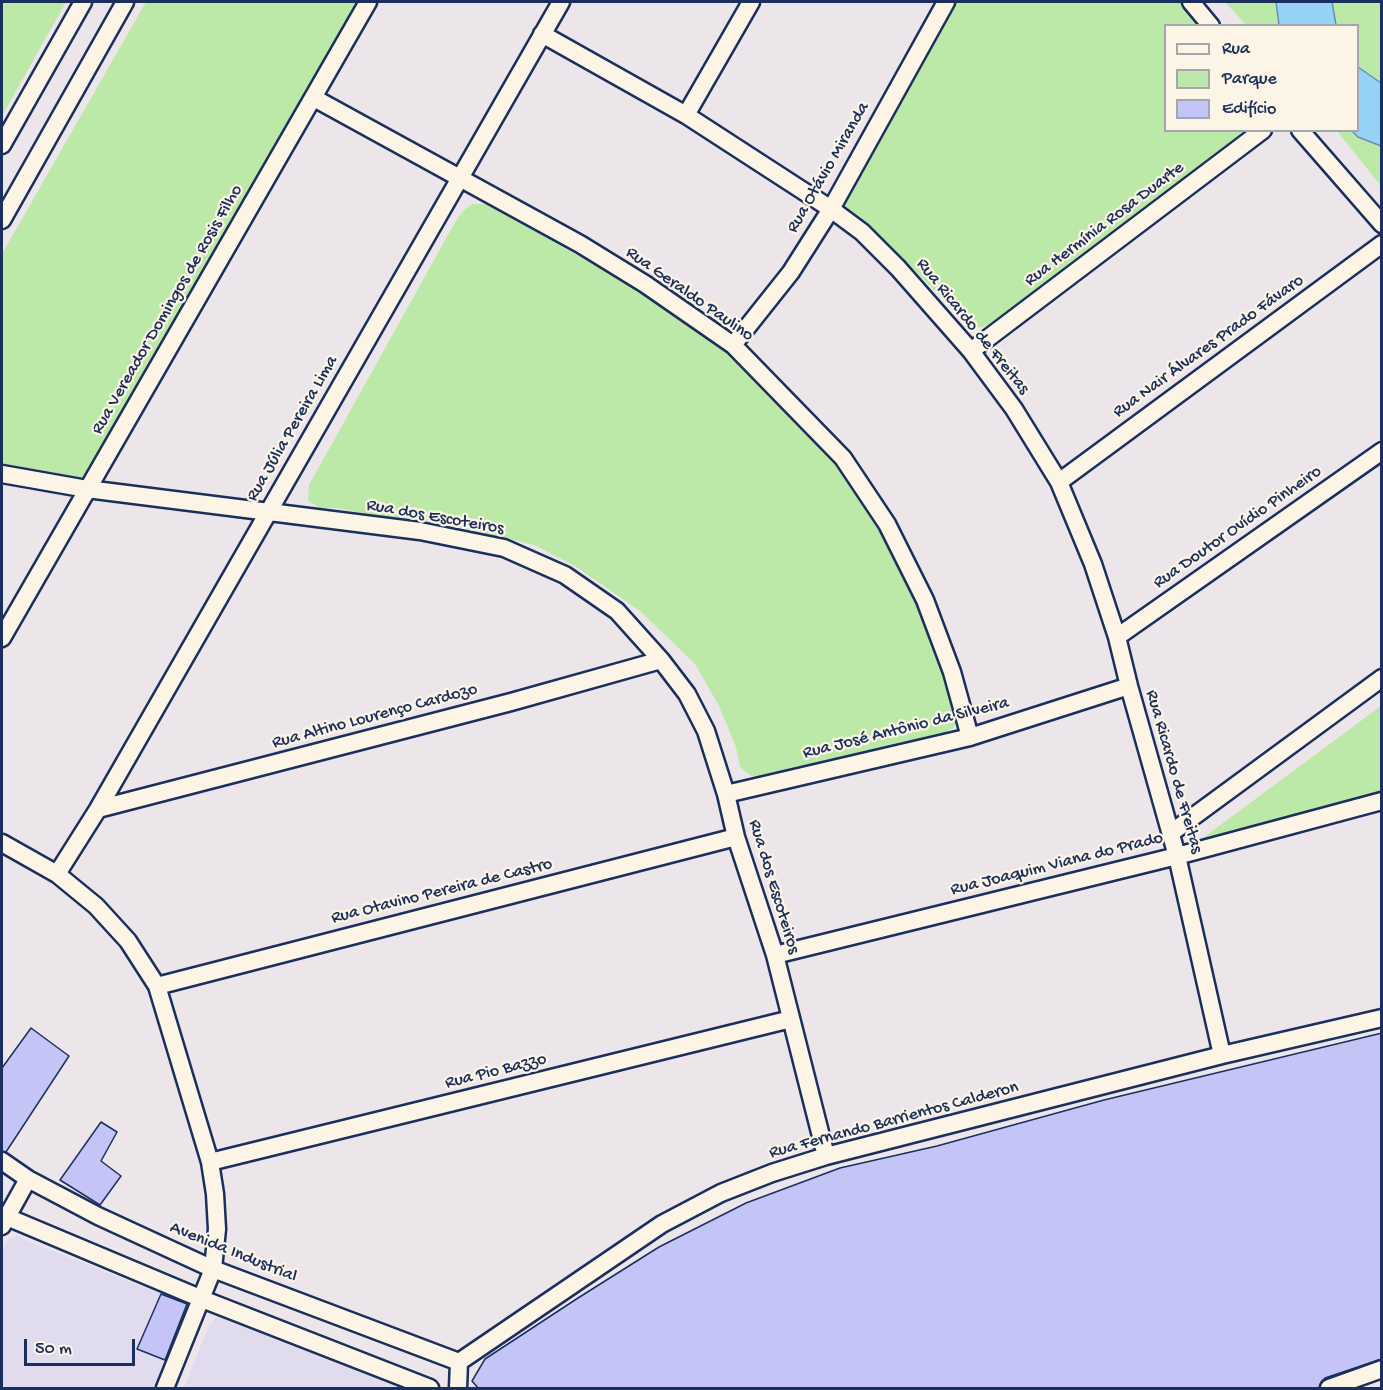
<!DOCTYPE html>
<html>
<head>
<meta charset="utf-8">
<style>
  body { margin:0 }
  #map { position:relative; width:1383px; height:1390px; overflow:hidden; background:#ece6ea; font-family:"Gochi Hand",sans-serif }
  canvas { display:block }
  .frame { position:absolute; inset:0; border:3px solid #1b2f5e; pointer-events:none }
  .legend { position:absolute; left:1164px; top:24px; width:195px; height:108px; box-sizing:border-box; background:#fcf5e5; border:2px solid #a2a6af; margin:0; padding:8px 10px; list-style:none; font-size:18px; color:#1b2f5e }
  .legend li { display:flex; align-items:center; gap:12px; height:30px }
  .legend b { width:30px; border:2px solid #a2a6af }
  .scale { position:absolute; left:24px; top:1339px; width:111px; height:27px; box-sizing:border-box; border:3px solid #1b2f5e; border-top:0; padding-left:8px; font-size:18px; line-height:21px; white-space:nowrap; color:#1b2f5e; -webkit-text-stroke:4px #fcf5e5; paint-order:stroke }
</style>
</head>
<body>
<div id="map">
<canvas width="1383" height="1390"></canvas>
<div class="frame"></div>
<ul class="legend">
<li><b style="height:8px;background:#fcf5e5"></b>Rua</li>
<li><b style="height:16px;background:#bce9a7"></b>Parque</li>
<li><b style="height:16px;background:#c5c4f7"></b>Edifício</li>
</ul>
<div class="scale">50 m</div>
</div>
<script>
const ctx = document.querySelector('canvas').getContext('2d');
ctx.lineJoin = 'round';
function paint(path, color) { ctx.fillStyle = color; ctx.fill(path, 'evenodd'); }
const toPath = rows => new Path2D(rows.map(r => 'M' + r).join(''));
function strokePath(path, color, width, dash) { ctx.strokeStyle = color; ctx.lineWidth = width; ctx.lineCap = dash ? 'butt' : 'round'; ctx.setLineDash(dash || []); ctx.stroke(path); }
function drawText(font, color, halo, rows, align = 'center') {
  ctx.font = font + ' "Gochi Hand",sans-serif'; ctx.lineWidth = 4.5; ctx.setLineDash([]); ctx.textBaseline = 'middle'; ctx.strokeStyle = halo; ctx.fillStyle = color; for (const [text, x, y, turn = 0] of rows) {
    ctx.save(); ctx.translate(x, y); ctx.rotate((+turn || 0) * Math.PI / 180); ctx.textAlign = isNaN(turn) ? turn : align; if (halo) ctx.strokeText(text, 0, 0); ctx.fillText(text, 0, 0); ctx.restore();
  }
}
paint(toPath([
  [17,1235,30,1242,161,1294,137,1349,172,1363,161,1388,2,1388,2,1250,9,1238],
  [217,1316,228,1318,409,1388,184,1388,208,1328]
]), '#e0dcee');
paint(toPath([
  [2,2,66,2,2,116],
  [146,2,372,2,96,477,78,477,2,468,2,254],
  [956,2,1186,2,1206,25,1166,26,1166,130,1258,131,1059,279,999,319,985,326,973,329,868,224,843,208,853,178],
  [1225,2,1381,2,1381,186,1337,131,1358,130,1358,26,1246,25],
  [472,204,484,204,497,209,676,312,730,351,841,461,924,600,958,721,953,728,941,735,768,778,751,776,740,767,736,747,719,706,695,664,640,611,575,566,534,545,499,537,434,521,378,516,336,508,320,508,308,501,309,485,454,224,463,211],
  [1381,706,1381,793,1200,840]
]), '#bce9a7');
const water = toPath([
  [1276,2,1332,2,1336,25,1279,25,1276,2],
  [1358,67,1381,83,1381,146,1358,137,1352,131,1358,130,1358,67]
]);
paint(water, '#96d2f6');
strokePath(water, '#6591b9', 1.5);
const building = toPath([
  [31,1028,69,1056,6,1152,2,1151,2,1068,31,1028],
  [1382,1033,1382,1359,1325,1378,1321,1382,1319,1389,479,1389,472,1381,485,1359,578,1298,659,1247,746,1203,840,1168,937,1146,1104,1100,1382,1033],
  [101,1122,117,1132,101,1161,121,1176,100,1205,60,1180,101,1122],
  [161,1294,187,1304,165,1360,137,1349,161,1294]
]);
paint(building, '#c5c4f7');
strokePath(building, '#1b2f5e', 1.5);
const minor = toPath([
  [1191,2,1211,26],
  [542,34,686,115,831,209,862,232,898,268,971,351,1014,409,1059,482,1093,564,1117,637,1129,686,1177,856,1222,1055],
  [314,98,580,244,645,284,733,345,843,458,887,524,925,600,952,672,970,737],
  [686,115,751,2],
  [1300,130,1382,224],
  [2,145,83,2],
  [2,220,125,2],
  [733,345,791,272,831,209,946,2],
  [971,351,1263,130],
  [2,474,87,489,420,531,504,548,565,575,617,611,661,660,687,694,706,731,726,794,736,837,775,955,826,1156],
  [1059,482,1382,244],
  [1117,637,1382,451],
  [2,638,368,2],
  [726,794,970,737,1129,686],
  [98,809,511,702,661,660],
  [1171,833,1382,678],
  [2,843,57,874,96,906,128,941,157,986,210,1162,215,1194,217,1229,213,1269,165,1388],
  [57,874,98,809,561,2],
  [775,955,1177,856,1382,801],
  [157,986,736,837],
  [2,1161,28,1179,98,1216,213,1269,459,1362],
  [210,1162,791,1019],
  [2,1215,202,1299,430,1388],
  [2,1226,28,1179],
  [459,1362,662,1224,721,1193,772,1173,826,1156,1222,1055,1382,1018],
  [458,1388,459,1362],
  [1329,1388,1382,1369]
]);
strokePath(minor, '#1b2f5e', 21);
strokePath(minor, '#fcf5e5', 16);
drawText('18px', '#1b2f5e', '#fcf5e5', [
  ["Rua Otávio Miranda",829,168,-60],
  ["Rua Hermínia Rosa Duarte",1105,225,-37],
  ["Rua Geraldo Paulino",689,295,35],
  ["Rua Vereador Domingos de Rosis Filho",168,310,-60],
  ["Rua Ricardo de Freitas",972,327,51],
  ["Rua Nair Álvares Prado Fávaro",1209,347,-36],
  ["Rua Júlia Pereira Lima",293,429,-60],
  ["Rua dos Escoteiros",435,518,10],
  ["Rua Doutor Ovídio Pinheiro",1238,528,-35],
  ["Rua Altino Lourenço Cardozo",375,717,-15],
  ["Rua José Antônio da Silveira",906,729,-14],
  ["Rua Ricardo de Freitas",1173,772,74],
  ["Rua Joaquim Viana do Prado",1057,865,-14],
  ["Rua dos Escoteiros",773,887,73],
  ["Rua Otavino Pereira de Castro",442,892,-14],
  ["Rua Pio Bazzo",496,1072,-14],
  ["Rua Fernando Barrientos Calderon",894,1121,-15],
  ["Avenida Industrial",233,1253,22]
]);
</script>
</body>
</html>
